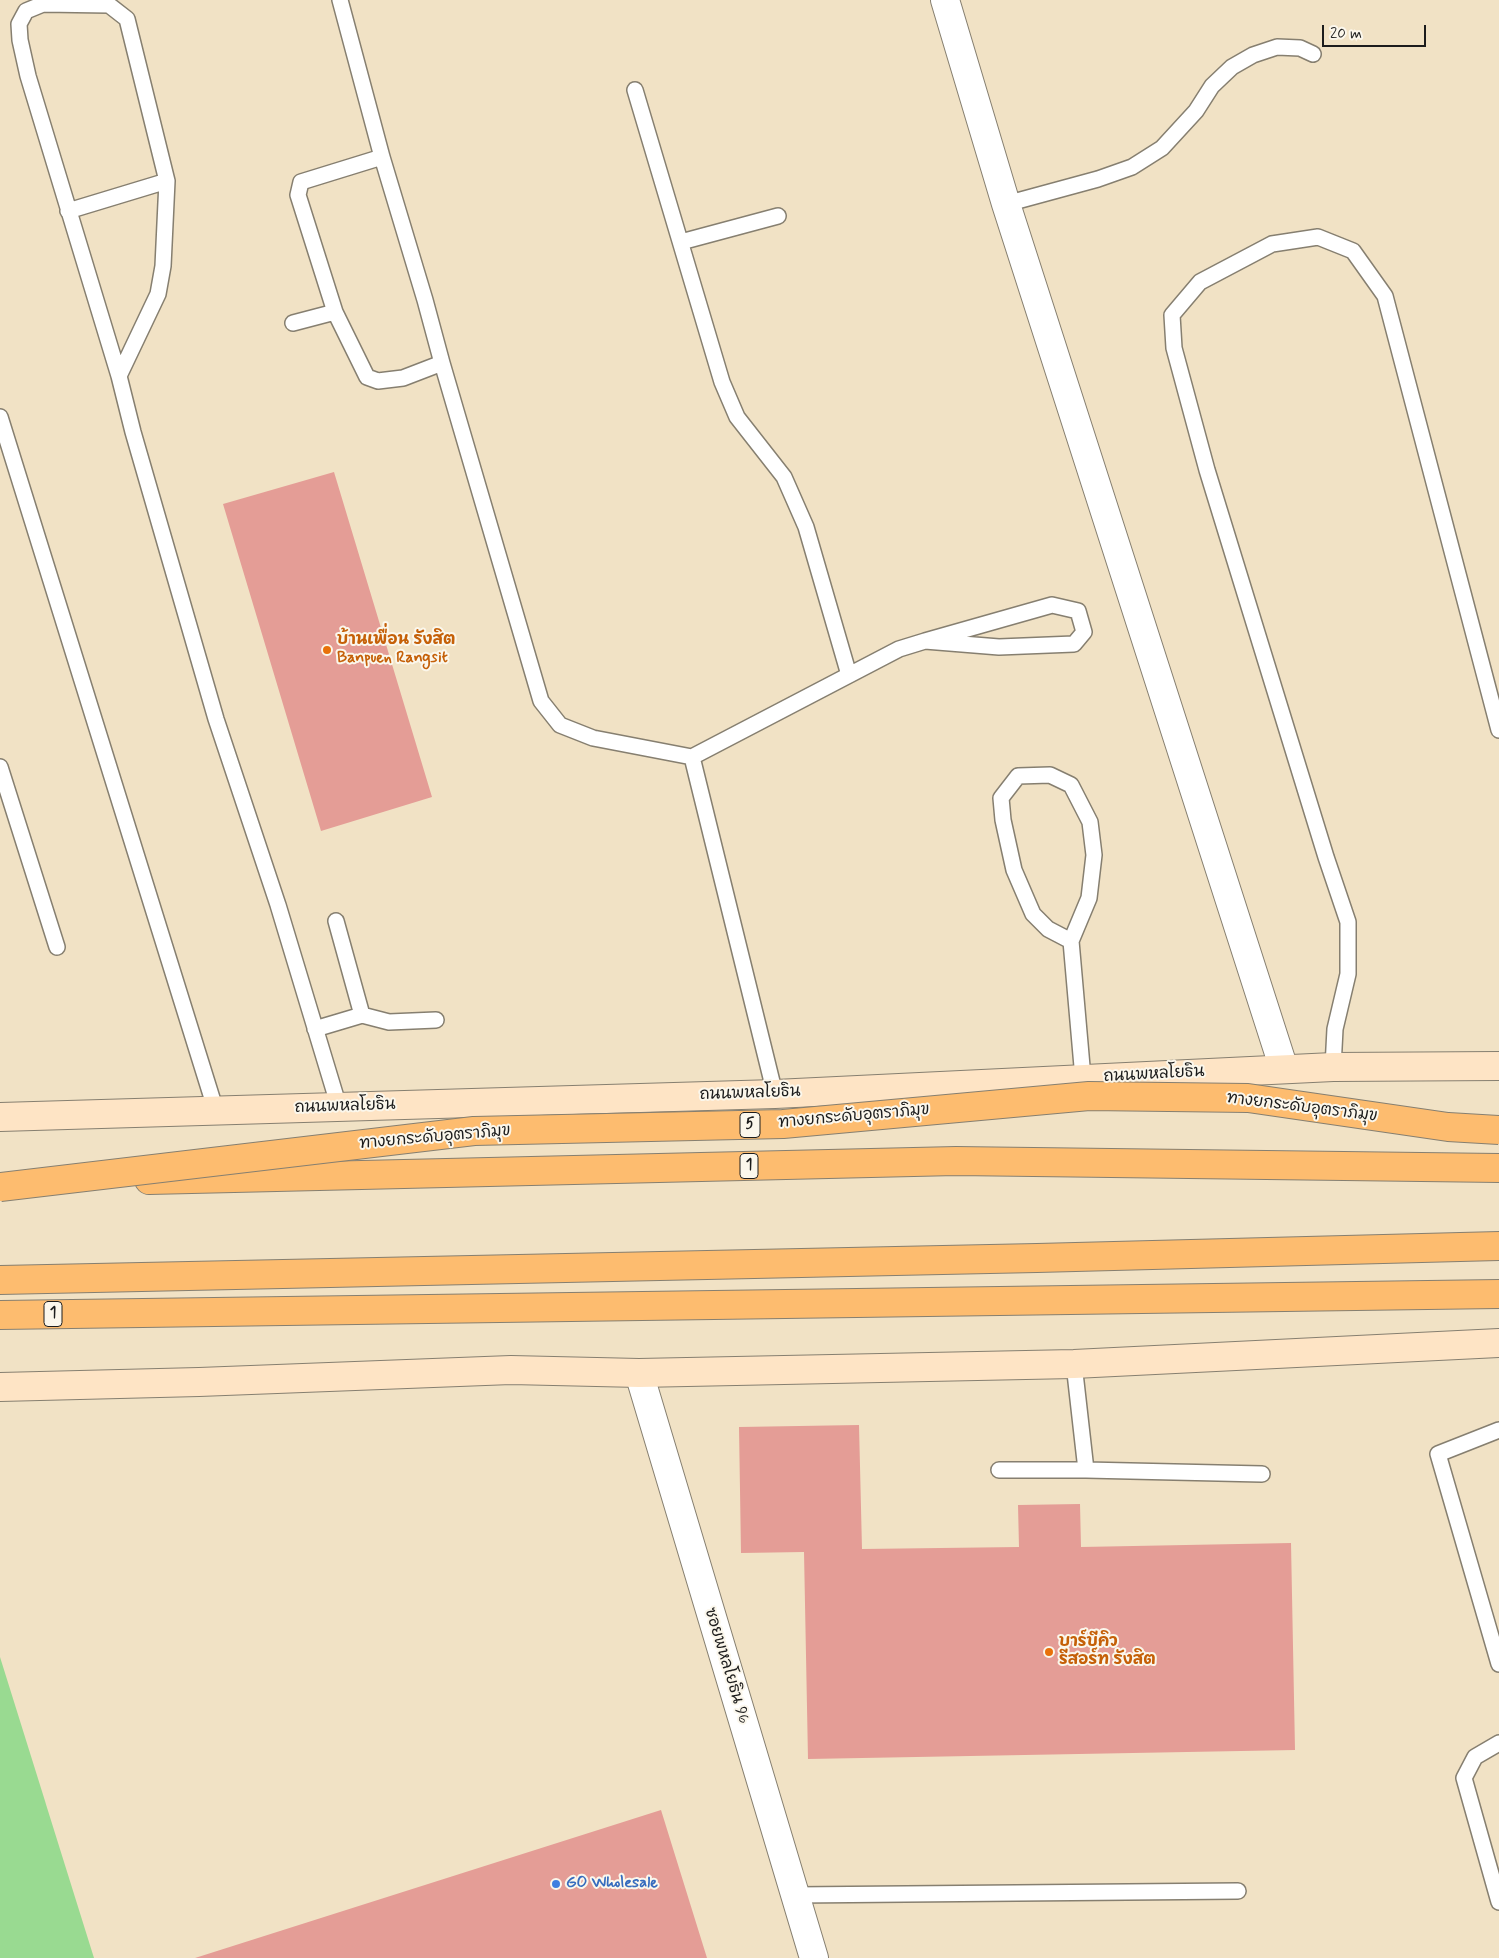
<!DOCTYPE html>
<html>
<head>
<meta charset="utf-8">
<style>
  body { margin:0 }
  #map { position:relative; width:1499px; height:1958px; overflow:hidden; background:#f1e2c5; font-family:Mynerve,sans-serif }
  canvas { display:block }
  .scale { position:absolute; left:1322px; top:25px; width:104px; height:22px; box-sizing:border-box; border:2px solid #1c1c1c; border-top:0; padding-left:6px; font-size:15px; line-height:18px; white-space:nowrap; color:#1c1c1c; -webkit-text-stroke:4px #fbf7ec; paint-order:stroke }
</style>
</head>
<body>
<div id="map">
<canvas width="1499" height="1958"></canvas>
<div class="scale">20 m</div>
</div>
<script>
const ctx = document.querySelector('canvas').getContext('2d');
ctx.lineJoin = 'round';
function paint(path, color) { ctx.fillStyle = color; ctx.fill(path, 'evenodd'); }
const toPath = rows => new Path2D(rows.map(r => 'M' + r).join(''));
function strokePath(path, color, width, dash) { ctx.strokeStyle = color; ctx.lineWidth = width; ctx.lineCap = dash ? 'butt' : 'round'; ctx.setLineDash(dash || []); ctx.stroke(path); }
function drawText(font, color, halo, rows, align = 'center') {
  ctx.font = font + ' Mynerve,"Playpen Sans Thai",sans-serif'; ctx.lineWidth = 4; ctx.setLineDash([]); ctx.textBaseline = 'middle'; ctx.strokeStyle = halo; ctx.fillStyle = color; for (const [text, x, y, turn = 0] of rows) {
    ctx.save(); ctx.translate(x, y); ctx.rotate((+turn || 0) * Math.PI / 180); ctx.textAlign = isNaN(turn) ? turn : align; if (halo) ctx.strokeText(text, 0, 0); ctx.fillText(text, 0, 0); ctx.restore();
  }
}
paint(toPath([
  [0,1657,94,1958,0,1958]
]), '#99da91');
paint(toPath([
  [334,472,432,797,321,831,223,504],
  [859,1425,862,1549,1019,1547,1018,1505,1080,1504,1081,1547,1291,1543,1295,1750,808,1759,804,1552,741,1553,739,1427],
  [661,1810,707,1958,195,1958]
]), '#e49d96');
const service = toPath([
  [340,0,382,157,425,300,442,363,541,701,560,725,593,738,692,757],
  [635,90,722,382,737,417,784,477,806,527,849,675],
  [1006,204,1098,179,1132,167,1162,148,1196,111,1212,86,1232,67,1253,55,1277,47,1300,48,1313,54],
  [68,211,167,181],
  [681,242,778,216],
  [335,312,298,195,301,182,382,157],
  [293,323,335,312,367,377,378,381,403,378,442,363],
  [119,376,158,294,163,266,167,181,127,19,109,5,43,4,26,11,19,24,20,40,28,76,119,376,133,432,216,719,278,905,339,1107],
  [0,417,216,1111],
  [0,767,57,947],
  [1071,941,1048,929,1033,914,1014,870,1003,820,1001,798,1018,776,1050,775,1071,785,1090,822,1094,855,1089,898,1071,941,1083,1078],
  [362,1015,389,1022,436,1020],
  [315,1029,362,1015,336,921],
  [1333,1067,1335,1029,1348,974,1348,922,1326,857,1207,470,1174,348,1172,315,1200,282,1272,244,1318,237,1353,251,1385,296,1499,730],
  [775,1094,692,757,899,649,925,641,1052,605,1078,611,1084,632,1074,644,999,647,925,641],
  [1074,1364,1086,1470],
  [1499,1430,1438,1454,1499,1664],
  [999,1470,1086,1470,1262,1474],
  [1499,1743,1475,1757,1464,1778,1499,1902],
  [795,1895,1238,1891]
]);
const minor = toPath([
  [945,0,1006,204,1284,1069],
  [639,1373,814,1958]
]);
const secondary = toPath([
  [0,1117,775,1094,1333,1067,1499,1066],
  [0,1387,199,1382,511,1370,639,1373,1074,1364,1499,1343]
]);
const trunk = toPath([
  [149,1180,956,1161,1499,1168],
  [0,1315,1499,1294]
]);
const motorway = toPath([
  [0,1280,1037,1258,1499,1246]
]);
strokePath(service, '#867f70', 18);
strokePath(minor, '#867f70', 30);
strokePath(secondary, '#867f70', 30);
strokePath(trunk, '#867f70', 30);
strokePath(motorway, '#867f70', 30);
strokePath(service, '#fff', 15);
strokePath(minor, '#fff', 28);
strokePath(secondary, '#fee4c5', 28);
strokePath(trunk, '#fdbc6f', 28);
strokePath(motorway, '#fdbc6f', 28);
const motorwayBridge = toPath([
  [0,1187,474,1131,783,1124,1089,1096,1248,1098,1448,1127,1499,1130]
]);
strokePath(motorwayBridge, '#867f70', 30, []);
strokePath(motorwayBridge, '#fdbc6f', 28);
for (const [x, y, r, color] of [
  [327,650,5,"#e8710a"],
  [1049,1652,5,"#e8710a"],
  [556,1884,5,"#3f7fe0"]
]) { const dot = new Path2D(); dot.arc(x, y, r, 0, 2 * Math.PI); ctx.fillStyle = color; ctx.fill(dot); strokePath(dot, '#fbf7ec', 2); }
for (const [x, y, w] of [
  [750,1125,20],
  [749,1166,18],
  [53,1314,18]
]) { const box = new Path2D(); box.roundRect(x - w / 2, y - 12.5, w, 25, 4); ctx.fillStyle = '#fbf7ec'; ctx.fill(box); strokePath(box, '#1c1c1c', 1); }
drawText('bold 15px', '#1c1c1c', null, [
  ["5",750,1125],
  ["1",749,1166],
  ["1",53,1314]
]);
drawText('bold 16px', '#c56008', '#fbf7ec', [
  ["บ้านเพื่อน รังสิต",337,641],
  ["Banpuen Rangsit",337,659],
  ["บาร์บีคิว",1059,1643],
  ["รีสอร์ท รังสิต",1059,1661]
], 'left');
drawText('16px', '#1c1c1c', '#fbf7ec', [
  ["ถนนพหลโยธิน",1154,1075,-3],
  ["ถนนพหลโยธิน",750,1094,-2],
  ["ถนนพหลโยธิน",345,1107,-2],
  ["ทางยกระดับอุตราภิมุข",1302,1108,7],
  ["ทางยกระดับอุตราภิมุข",854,1117,-5],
  ["ทางยกระดับอุตราภิมุข",435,1138,-5],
  ["ซอยพหลโยธิน 96",726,1666,73]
]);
drawText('bold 16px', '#366cbe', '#fbf7ec', [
  ["GO Wholesale",566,1884]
], 'left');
</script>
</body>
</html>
